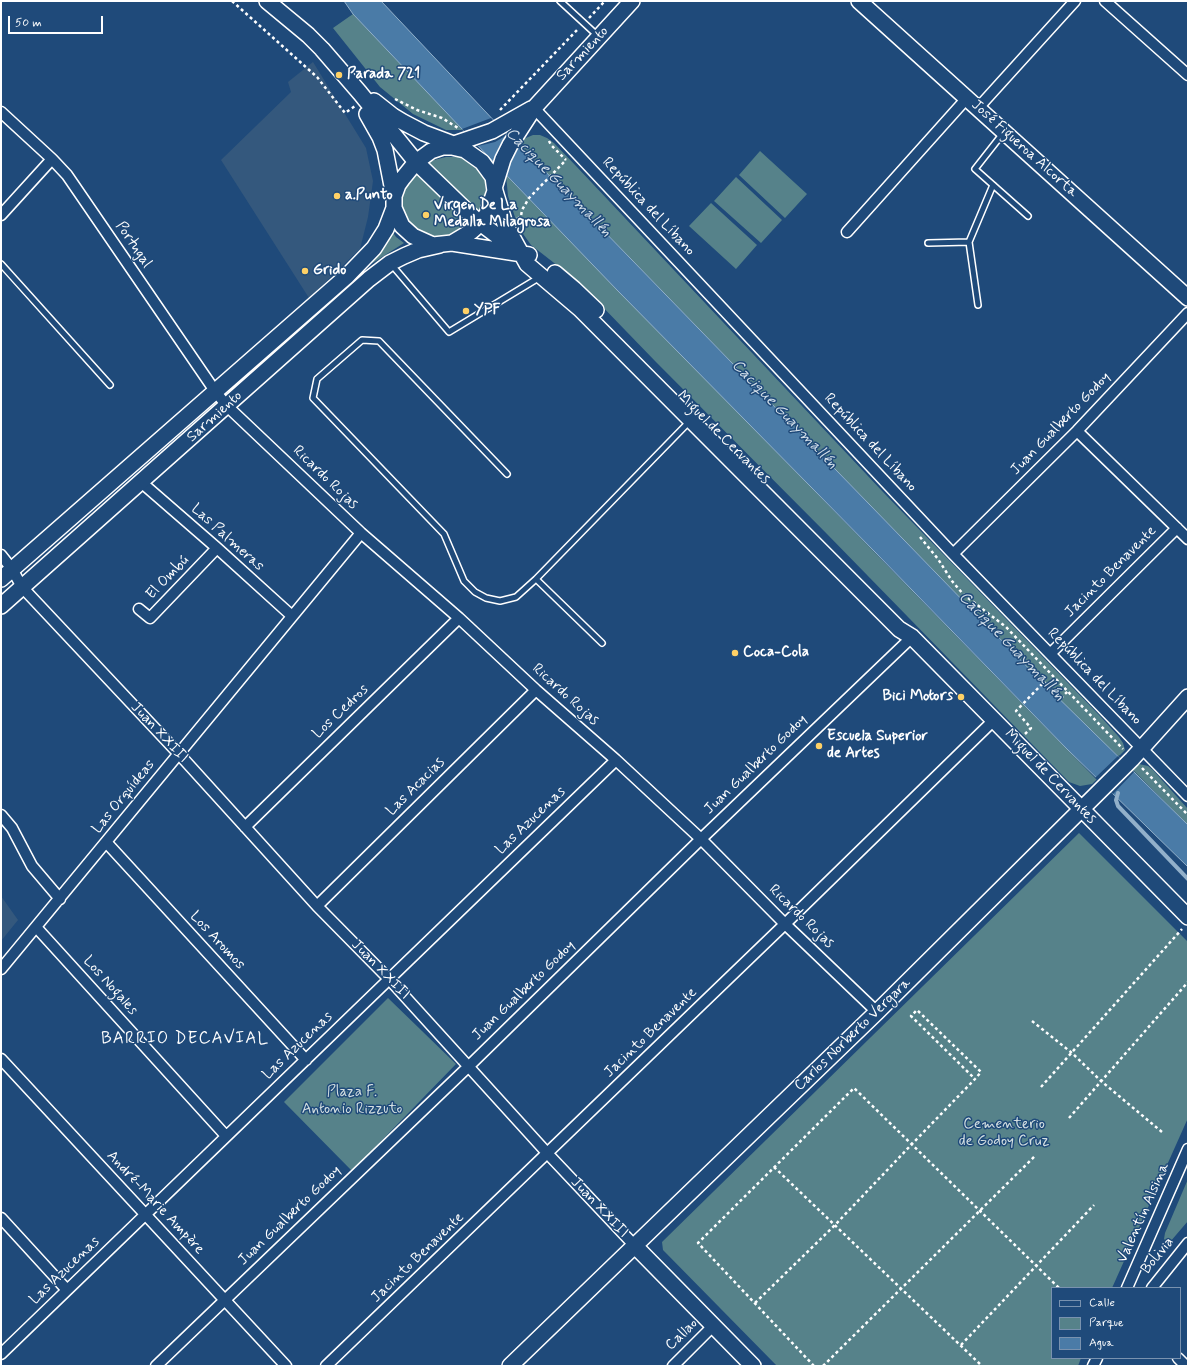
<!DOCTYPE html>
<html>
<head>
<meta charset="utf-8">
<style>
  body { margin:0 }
  #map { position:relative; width:1189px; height:1367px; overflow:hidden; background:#1f4a7a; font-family:Mynerve,sans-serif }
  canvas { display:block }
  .frame { position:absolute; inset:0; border:2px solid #fff; pointer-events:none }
  .legend { position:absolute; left:1051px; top:1287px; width:130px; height:72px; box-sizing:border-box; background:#1f4a7a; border:1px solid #7992af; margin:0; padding:5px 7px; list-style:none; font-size:12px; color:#fff }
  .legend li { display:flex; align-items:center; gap:8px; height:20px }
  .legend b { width:20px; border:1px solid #7992af }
  .scale { position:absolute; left:8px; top:16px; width:95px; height:18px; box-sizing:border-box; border:2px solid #fff; border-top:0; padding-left:5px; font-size:12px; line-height:14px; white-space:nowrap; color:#fff; -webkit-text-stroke:3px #1f4a7a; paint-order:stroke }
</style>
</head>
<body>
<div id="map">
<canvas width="1189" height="1367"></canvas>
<div class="frame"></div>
<ul class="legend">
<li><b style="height:5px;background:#1f4a7a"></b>Calle</li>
<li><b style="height:11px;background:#56828a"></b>Parque</li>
<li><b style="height:11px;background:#4a7ba7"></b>Agua</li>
</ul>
<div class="scale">50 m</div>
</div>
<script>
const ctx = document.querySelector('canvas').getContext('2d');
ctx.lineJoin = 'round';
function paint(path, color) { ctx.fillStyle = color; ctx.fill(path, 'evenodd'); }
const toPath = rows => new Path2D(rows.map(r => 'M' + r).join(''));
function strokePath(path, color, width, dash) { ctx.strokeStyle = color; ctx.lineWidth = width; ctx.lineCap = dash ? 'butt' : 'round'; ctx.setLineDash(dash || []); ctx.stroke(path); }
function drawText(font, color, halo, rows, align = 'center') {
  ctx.font = font + ' Mynerve,sans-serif'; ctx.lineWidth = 3; ctx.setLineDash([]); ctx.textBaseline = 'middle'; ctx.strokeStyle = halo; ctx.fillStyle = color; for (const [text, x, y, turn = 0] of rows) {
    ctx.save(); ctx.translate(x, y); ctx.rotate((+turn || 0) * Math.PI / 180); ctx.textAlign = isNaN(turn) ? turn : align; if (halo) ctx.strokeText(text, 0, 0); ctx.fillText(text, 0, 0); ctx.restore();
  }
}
paint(toPath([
  [313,62,366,148,373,181,368,217,360,249,309,298,221,160,291,92,288,82],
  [1,896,18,920,1,941]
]), '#34587d');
paint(toPath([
  [353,14,463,130,446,130,413,114,380,87,333,28],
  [533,135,540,135,547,138,554,143,576,166,883,492,1100,716,1119,737,1123,743,1125,750,1120,755,1118,756,1092,732,1040,680,563,189,517,145,521,140],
  [760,151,807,194,785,218,739,175],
  [446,157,458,157,466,159,472,162,482,173,485,179,486,193,484,203,479,213,428,163,434,160],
  [415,173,470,223,451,236,434,239,410,226,401,207,402,198,404,188],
  [506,175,1095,778,1097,779,1092,784,1080,786,1069,782,827,534,655,361,596,300,576,280,531,245,521,231,516,220,508,196],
  [736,177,782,220,761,243,714,201],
  [711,203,757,245,736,269,689,226],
  [392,231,396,237,404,243,371,264,382,251],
  [1139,764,1148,766,1153,770,1188,809,1188,825,1132,769],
  [1079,833,1188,942,1188,1118,1112,1288,1052,1288,1052,1358,1081,1358,1078,1366,777,1366,663,1250,662,1242],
  [388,998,456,1064,352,1171,284,1102],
  [1188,1179,1188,1221,1170,1242,1166,1241,1164,1239,1165,1233]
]), '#56828a');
const water = toPath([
  [344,1,381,1,500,127,563,189,1040,680,1188,825,1188,867,1067,749,875,552,618,291,462,129,353,14,344,1]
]);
paint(water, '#4a7ba7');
strokePath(water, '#92b0ca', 1);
paint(toPath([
  [491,118,513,140,506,175,494,162,499,147,507,135,495,142,478,146,462,129],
  [1118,756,1134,772,1113,794,1095,778]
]), '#1f4a7a');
strokePath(toPath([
  [1118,793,1116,800,1118,806,1188,879]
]), '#92b0ca', 4);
const lane = toPath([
  [560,1,598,36],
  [1004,132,975,169,1028,216],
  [928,243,969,242],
  [1,264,110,385],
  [391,264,449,332,540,277],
  [978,305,969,242,993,185],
  [507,474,379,341,362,340,317,379,313,398,444,534,464,581,475,592,486,598,500,601,516,597,536,579,689,422],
  [536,579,602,643]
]);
const street = toPath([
  [1105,1,1188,75],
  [534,108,953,554,1188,796],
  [978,108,1075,1],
  [1,112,52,159,67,175,215,391,227,406,361,533,459,618,536,690,616,760,701,839,785,924,877,1012],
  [1,215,52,159],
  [847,232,967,98],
  [1077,431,1188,539],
  [141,482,217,548,292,616],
  [953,554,1077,431,1188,313],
  [1,555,12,569,22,587,179,754,317,906,389,979,548,1154,635,1246],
  [139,609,150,618,217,548],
  [1050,654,1177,528],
  [1,815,12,828,32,866,60,899],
  [245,827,459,618],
  [106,842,306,1060],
  [317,906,536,690],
  [36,927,226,1136],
  [1,969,361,533],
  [1,1059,286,1366],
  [1,1218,67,1290],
  [1127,1288,1188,1149],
  [1152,1288,1188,1243],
  [1,1354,616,760],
  [1178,1358,1186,1366],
  [156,1366,469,1066,701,839,912,637],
  [326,1366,785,924,994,720],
  [673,1366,713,1326],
  [1093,1366,1097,1358]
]);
const secondary = toPath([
  [267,1,308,35,322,49,360,93,416,162,475,219,516,250],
  [859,1,1188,298],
  [374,101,393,116,403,122,424,133,456,145],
  [367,114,380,137,385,150,394,196],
  [448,146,492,131,531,109],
  [443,147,452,147,465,150,482,162,493,177,495,191,487,214,481,223,472,231,452,243,433,245,413,236,402,226,394,208,394,196,398,185,403,178,416,162,431,151,443,147],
  [495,185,503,159,510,145,534,108,632,1],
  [495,191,505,224,527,264,580,309,899,629,912,637,1188,917],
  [452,243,529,255],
  [555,273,574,289,596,310],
  [1,579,347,276,374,248,386,229,394,208],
  [1,606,369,279,390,263,404,256,418,250,440,245],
  [635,1246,753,1366],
  [510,1366,877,1012,1132,759,1188,697]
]);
strokePath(lane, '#fff', 8);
strokePath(street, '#fff', 13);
strokePath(secondary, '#fff', 18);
strokePath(toPath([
  [232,1,317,77,345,113,355,106],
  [589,18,605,1],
  [395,99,417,110,442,118,458,128],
  [500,110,578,29],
  [549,141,551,145,566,160],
  [517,219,521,216,522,210,529,198,566,160],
  [920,537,938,559,952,581,963,594,1006,627,1123,749],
  [1025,734,1031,728,1016,711,1044,682,1060,699,1068,691],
  [1142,768,1188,815],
  [1032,1021,1072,1053,1101,1081,1162,1132],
  [1041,1087,1182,929],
  [1069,1118,1188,982],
  [774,1167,982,1366],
  [755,1303,835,1225,912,1144,975,1079,981,1072,917,1010,911,1016,975,1079],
  [961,1345,1094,1205],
  [814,1366,698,1243,854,1088,1059,1288],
  [823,1366,1036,1155]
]), '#fff', 2.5, [3, 3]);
strokePath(lane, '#1f4a7a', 5);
strokePath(street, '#1f4a7a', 10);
strokePath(secondary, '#1f4a7a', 15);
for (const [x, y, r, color] of [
  [339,75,4,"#ffd166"],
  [337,196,4,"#ffd166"],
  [426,215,4,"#ffd166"],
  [305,271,4,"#ffd166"],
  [466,311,4,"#ffd166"],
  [735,653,4,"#ffd166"],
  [961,697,4,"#ffd166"],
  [819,746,4,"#ffd166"]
]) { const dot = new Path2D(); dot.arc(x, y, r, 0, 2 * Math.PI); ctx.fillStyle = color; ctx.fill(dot); strokePath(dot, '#1f4a7a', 1.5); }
drawText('15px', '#fff', '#1f4a7a', [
  ["Sarmiento",583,54,-47],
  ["José Figueroa Alcorta",1024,149,42],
  ["República del Líbano",648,207,47],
  ["Portugal",133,245,56],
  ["Sarmiento",215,417,-42],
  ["Juan Gualberto Godoy",1061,424,-46],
  ["Miguel de Cervantes",723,438,45],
  ["República del Líbano",870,443,47],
  ["Ricardo Rojas",325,478,44],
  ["Las Palmeras",227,538,42],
  ["Jacinto Benavente",1111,572,-45],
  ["El Ombú",168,578,-46],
  ["República del Líbano",1094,677,46],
  ["Ricardo Rojas",565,695,42],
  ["Los Cedros",341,712,-44],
  ["Juan XXIII",159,733,47],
  ["Juan Gualberto Godoy",756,765,-44],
  ["Miguel de Cervantes",1050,777,46],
  ["Las Acacias",416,787,-45],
  ["Las Orquídeas",124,797,-51],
  ["Las Azucenas",531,821,-44],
  ["Ricardo Rojas",801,917,44],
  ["Los Aromos",217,941,47],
  ["Juan XXIII",380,970,46],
  ["Los Nogales",110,986,48],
  ["Juan Gualberto Godoy",524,991,-44],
  ["Jacinto Benavente",651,1033,-44],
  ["Carlos Norberto Vergara",853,1035,-44],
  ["Las Azucenas",298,1046,-44],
  ["André-Marie Ampère",155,1203,47],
  ["Juan XXIII",599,1208,47],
  ["Valentín Alsina",1144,1213,-66],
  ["Juan Gualberto Godoy",290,1216,-44],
  ["Bolivia",1158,1256,-51],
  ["Jacinto Benavente",418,1258,-44],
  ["Las Azucenas",65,1271,-44],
  ["Callao",682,1335,-44]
]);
drawText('bold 15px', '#fff', '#1f4a7a', [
  ["Parada 721",347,75],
  ["a.Punto",345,196],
  ["Virgen De La",434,206],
  ["Medalla Milagrosa",434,223],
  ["Grido",313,271],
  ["YPF",474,311],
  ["Coca-Cola",743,653],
  ["Bici Motors",953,697,"right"],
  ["Escuela Superior",827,737],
  ["de Artes",827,754]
], 'left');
drawText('15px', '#d5e0e2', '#1f4a7a', [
  ["Plaza F.",352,1093],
  ["Antonio Rizzuto",352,1110],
  ["Cementerio",1004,1125],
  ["de Godoy Cruz",1004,1142]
]);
drawText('italic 16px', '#d2dee9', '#1f4a7a', [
  ["Cacique Guaymallén",558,183,46],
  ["Cacique Guaymallén",784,415,46],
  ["Cacique Guaymallén",1011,647,46]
]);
ctx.letterSpacing = '1px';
drawText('17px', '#fff', '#1f4a7a', [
  ["BARRIO DECAVIAL",185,1039]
]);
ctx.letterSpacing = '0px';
</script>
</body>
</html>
